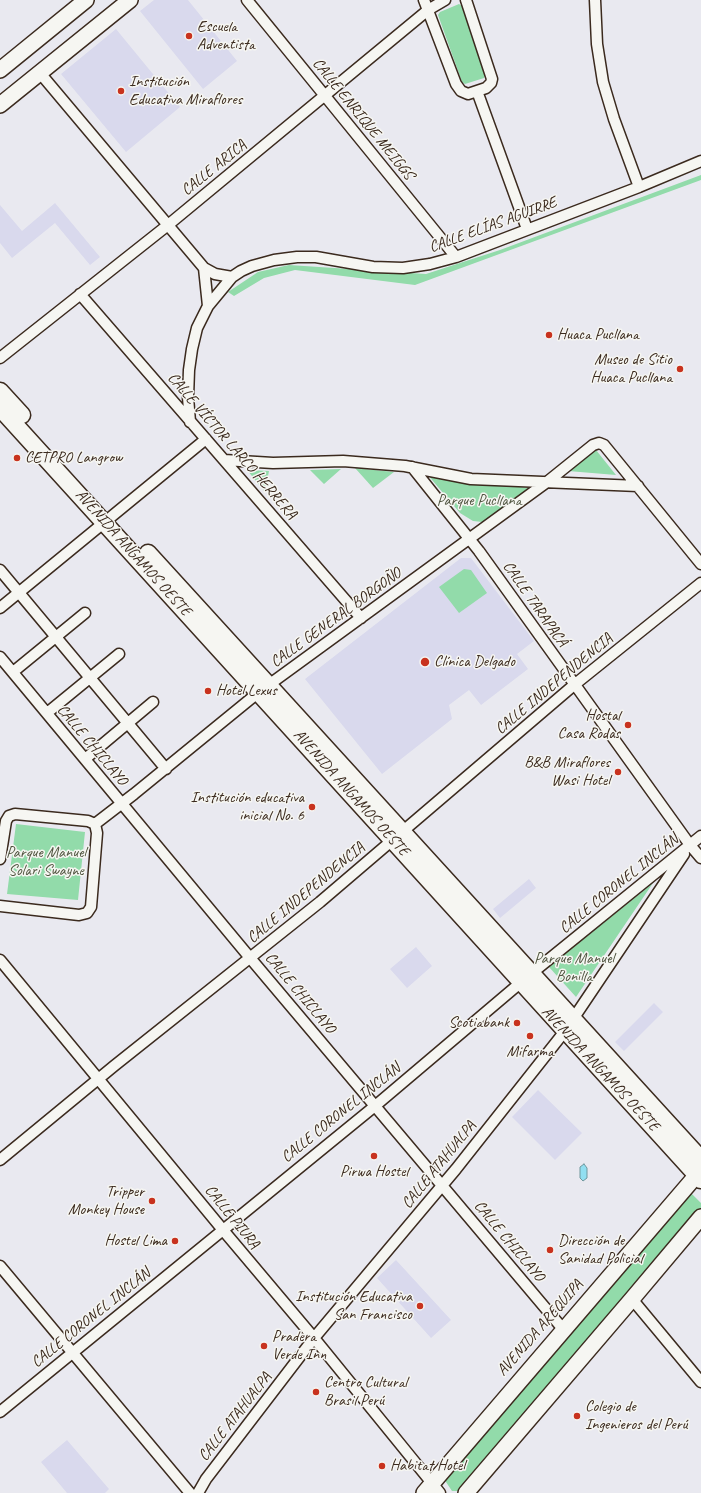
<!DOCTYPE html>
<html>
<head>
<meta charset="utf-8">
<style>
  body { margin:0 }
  canvas { display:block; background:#e9e9f0 }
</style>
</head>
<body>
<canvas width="701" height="1493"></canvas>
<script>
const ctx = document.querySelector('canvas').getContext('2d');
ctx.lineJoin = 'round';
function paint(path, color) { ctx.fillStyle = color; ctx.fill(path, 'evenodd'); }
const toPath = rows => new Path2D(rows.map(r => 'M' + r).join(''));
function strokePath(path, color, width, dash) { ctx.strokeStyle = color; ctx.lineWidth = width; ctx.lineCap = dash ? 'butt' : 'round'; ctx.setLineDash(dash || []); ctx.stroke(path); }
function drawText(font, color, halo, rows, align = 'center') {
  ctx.font = font + ' Caveat,sans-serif'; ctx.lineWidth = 3; ctx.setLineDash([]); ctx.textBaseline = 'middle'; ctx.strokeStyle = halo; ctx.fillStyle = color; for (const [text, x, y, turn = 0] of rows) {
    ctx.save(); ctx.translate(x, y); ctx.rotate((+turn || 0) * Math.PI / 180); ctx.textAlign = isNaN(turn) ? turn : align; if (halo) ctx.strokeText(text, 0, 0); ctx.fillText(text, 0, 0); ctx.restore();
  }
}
paint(toPath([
  [154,0,188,0,237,61,203,89,140,11],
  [116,29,180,107,126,152,61,74],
  [55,203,100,257,90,265,55,223,12,258,0,243,0,205,22,231],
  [461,558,471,558,534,641,517,654,528,669,481,705,469,690,449,705,452,719,382,774,305,679],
  [529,879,536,888,500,918,493,909],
  [416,947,432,966,407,988,390,969],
  [654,1003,663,1012,624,1051,615,1042],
  [538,1090,582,1133,555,1160,512,1117],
  [396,1260,451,1320,431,1338,377,1278],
  [67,1440,109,1489,105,1493,67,1493,41,1462]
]), '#d9d9ed');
paint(toPath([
  [459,4,462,6,485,75,484,78,465,84,462,82,438,15,440,12],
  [701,175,701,180,415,285,295,270,264,278,234,296,228,292,258,272,289,265,426,274,500,250],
  [596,450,616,475,568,471],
  [355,468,394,472,373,488],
  [341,469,324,484,310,470],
  [247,470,269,471,265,492],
  [427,474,535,489,492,523,473,521,460,513],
  [464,569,471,570,487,593,459,613,439,587],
  [16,824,85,832,78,900,7,894],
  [653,883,576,997,549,967],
  [690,1192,701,1203,701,1211,460,1489,457,1491,452,1491,446,1482,446,1477]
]), '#92dbaa');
const water = toPath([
  [584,1164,587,1168,587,1178,583,1181,580,1178,580,1167,584,1164]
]);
paint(water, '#92dff1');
strokePath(water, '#6f979d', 1);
const street = toPath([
  [247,0,456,257],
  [424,0,456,84,461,91,468,94,486,88,491,83,492,79,466,0],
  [595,0,597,44,603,82,614,119,639,187],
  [40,73,204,268,215,274,232,277],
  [477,91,527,229],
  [204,268,208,306],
  [80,294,361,618],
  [0,358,168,225,428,10,445,0],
  [190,422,188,397,189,370,192,349,197,328,208,306,232,277,241,271,252,266,274,260,297,257,316,257,373,267,403,268,430,264,456,257,639,187,701,161],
  [224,460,273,463,343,461,405,466,471,479,638,486],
  [412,467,479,551,690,845,701,858],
  [0,570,166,769],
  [0,608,206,439],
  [0,657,251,959,563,1329],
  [13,672,85,613],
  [47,713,119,654],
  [85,759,153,702],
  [95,824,134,794,259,692,547,482,593,445,599,443,604,445,701,564],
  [0,859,6,821,9,816,15,814,88,821,95,824],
  [0,906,79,915,87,913,91,907,97,833,95,824],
  [0,960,223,1230,314,1338,440,1493],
  [0,1160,114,1066,320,902,574,685,701,583],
  [0,1266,190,1493],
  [632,1299,701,1382],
  [0,1412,375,1106,532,973,701,836],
  [198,1493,206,1479,314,1338,456,1169,565,1031,684,854]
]);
const secondary = toPath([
  [0,70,86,0],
  [0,105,130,0],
  [424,1493,701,1170],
  [466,1493,632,1299,701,1217]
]);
const primary = toPath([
  [0,391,22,415],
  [0,408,701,1180],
  [148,553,701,1159]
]);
strokePath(street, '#3b2a1e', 13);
strokePath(secondary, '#3b2a1e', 18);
strokePath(primary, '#3b2a1e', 19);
strokePath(street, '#f6f6f2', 10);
strokePath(secondary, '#f6f6f2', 15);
strokePath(primary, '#f6f6f2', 16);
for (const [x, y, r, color] of [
  [189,36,4,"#c8321e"],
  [121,91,4,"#c8321e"],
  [549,335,4,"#c8321e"],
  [680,369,4,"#c8321e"],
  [17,458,4,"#c8321e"],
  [425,662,5,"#c8321e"],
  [208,691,4,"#c8321e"],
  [628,725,4,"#c8321e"],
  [618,772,4,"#c8321e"],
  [312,807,4,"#c8321e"],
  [517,1023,4,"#c8321e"],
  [530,1036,4,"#c8321e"],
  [374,1156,4,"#c8321e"],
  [152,1201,4,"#c8321e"],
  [175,1241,4,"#c8321e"],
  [550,1250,4,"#c8321e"],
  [420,1306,4,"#c8321e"],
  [264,1346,4,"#c8321e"],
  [316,1392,4,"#c8321e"],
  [577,1416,4,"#c8321e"],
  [382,1466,4,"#c8321e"]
]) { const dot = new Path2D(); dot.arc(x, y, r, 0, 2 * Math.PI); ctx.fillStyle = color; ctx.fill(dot); strokePath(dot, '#f6f6f2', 1.5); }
drawText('16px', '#3b2a1e', '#f6f6f2', [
  ["Escuela",197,27],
  ["Adventista",197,45],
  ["Institución",129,82],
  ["Educativa Miraflores",129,100],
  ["Huaca Pucllana",557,335],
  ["Museo de Sitio",672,360,"right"],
  ["Huaca Pucllana",672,378,"right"],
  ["CETPRO Langrow",25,458],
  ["Clínica Delgado",434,662],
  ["Hotel Lexus",216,691],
  ["Hostal",620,716,"right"],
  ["Casa Rodas",620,734,"right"],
  ["B&B Miraflores",610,763,"right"],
  ["Wasi Hotel",610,781,"right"],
  ["Institución educativa",304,798,"right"],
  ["inicial No. 6",304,816,"right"],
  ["Scotiabank",509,1023,"right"],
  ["Mifarma",530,1052,"center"],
  ["Pirwa Hostel",374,1172,"center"],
  ["Tripper",144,1192,"right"],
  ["Monkey House",144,1210,"right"],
  ["Hostel Lima",167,1241,"right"],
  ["Dirección de",558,1241],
  ["Sanidad Policial",558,1259],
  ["Institución Educativa",412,1297,"right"],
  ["San Francisco",412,1315,"right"],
  ["Pradera",272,1337],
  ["Verde Inn",272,1355],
  ["Centro Cultural",324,1383],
  ["Brasil Perú",324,1401],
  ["Colegio de",585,1407],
  ["Ingenieros del Perú",585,1425],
  ["Habitat Hotel",390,1466]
], 'left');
drawText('16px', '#3b2a1e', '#f6f6f2', [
  ["CALLE ENRIQUE MEIGGS",363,119,51],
  ["CALLE ARICA",214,168,-39],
  ["CALLE ELÍAS AGUIRRE",493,225,-20],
  ["CALLE VÍCTOR LARCO HERRERA",232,446,49],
  ["AVENIDA ANGAMOS OESTE",133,553,48],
  ["CALLE TARAPACÁ",535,604,55],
  ["CALLE GENERAL BORGOÑO",336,618,-36],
  ["CALLE INDEPENDENCIA",554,684,-40],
  ["CALLE CHICLAYO",92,745,50],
  ["AVENIDA ANGAMOS OESTE",351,793,48],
  ["CALLE CORONEL INCLÁN",619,884,-39],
  ["CALLE INDEPENDENCIA",306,893,-40],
  ["CALLE CHICLAYO",300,993,50],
  ["AVENIDA ANGAMOS OESTE",600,1069,47],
  ["CALLE CORONEL INCLÁN",341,1113,-39],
  ["CALLE ATAHUALPA",439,1165,-51],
  ["CALLE PIURA",232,1217,51],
  ["CALLE CHICLAYO",509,1241,50],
  ["CALLE CORONEL INCLÁN",91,1318,-39],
  ["AVENIDA AREQUIPA",540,1328,-49],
  ["CALLE ATAHUALPA",235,1417,-52]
]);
drawText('16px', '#515641', '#f6f6f2', [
  ["Parque Pucllana",479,501],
  ["Parque Manuel",46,853],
  ["Solari Swayne",46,871],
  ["Parque Manuel",574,959],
  ["Bonilla",574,977]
]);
</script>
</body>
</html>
